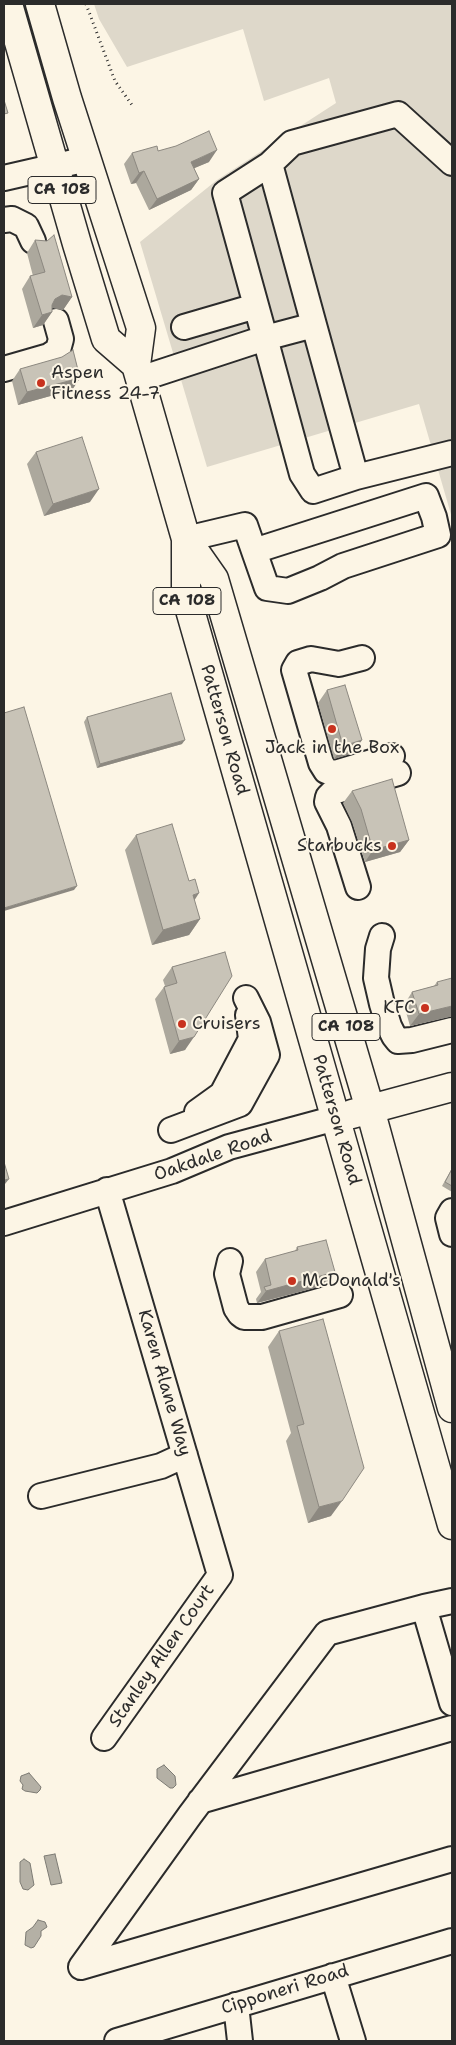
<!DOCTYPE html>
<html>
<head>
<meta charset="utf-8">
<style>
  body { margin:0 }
  #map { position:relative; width:456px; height:2045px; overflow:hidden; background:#fcf5e5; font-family:"Shantell Sans",sans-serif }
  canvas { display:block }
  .frame { position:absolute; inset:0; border:5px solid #2b2b2b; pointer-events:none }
</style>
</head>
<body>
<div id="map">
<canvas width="456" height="2045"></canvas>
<div class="frame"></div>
</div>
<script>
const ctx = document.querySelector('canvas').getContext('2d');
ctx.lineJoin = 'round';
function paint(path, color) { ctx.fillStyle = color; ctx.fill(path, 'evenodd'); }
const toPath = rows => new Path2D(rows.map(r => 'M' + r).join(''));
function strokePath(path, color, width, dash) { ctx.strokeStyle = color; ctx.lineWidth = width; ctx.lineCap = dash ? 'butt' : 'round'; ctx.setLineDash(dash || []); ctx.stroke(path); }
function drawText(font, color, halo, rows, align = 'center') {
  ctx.font = font + ' "Shantell Sans",sans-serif'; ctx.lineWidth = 4; ctx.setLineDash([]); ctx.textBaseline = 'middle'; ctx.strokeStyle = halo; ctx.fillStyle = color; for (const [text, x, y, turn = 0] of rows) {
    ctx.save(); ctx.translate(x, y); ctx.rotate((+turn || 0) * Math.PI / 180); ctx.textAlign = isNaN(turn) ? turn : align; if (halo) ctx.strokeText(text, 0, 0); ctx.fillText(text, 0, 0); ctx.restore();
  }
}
paint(toPath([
  [94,4,452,4,452,518,419,404,207,467,140,242,217,180,336,103,329,78,264,101,243,29,127,67,99,19]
]), '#ded8ca');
const water = toPath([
  [164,1765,175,1776,176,1785,173,1788,170,1788,157,1778,157,1769,164,1765],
  [29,1773,41,1787,40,1790,37,1793,25,1791,22,1789,23,1785,20,1781,21,1776,29,1773],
  [55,1854,62,1883,51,1885,44,1856,55,1854],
  [24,1859,30,1863,34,1885,28,1890,23,1889,20,1882,20,1862,24,1859],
  [38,1920,45,1922,47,1927,41,1931,41,1936,34,1947,31,1948,25,1945,26,1932,33,1927,38,1920]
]);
paint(water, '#b4b0a5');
strokePath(water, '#7d7b74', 1);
const minor = toPath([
  [270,164,292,143,398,114,452,163],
  [4,178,87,159],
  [4,220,12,219,26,226,33,241],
  [184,327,256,306],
  [4,369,49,356,58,350,61,339,56,321],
  [140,379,265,338,225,193,270,164,314,325,356,477,313,491,302,474,265,338,314,325],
  [356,477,452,453],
  [186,539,245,525,254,551,267,588,288,591,320,578,343,566,438,535,434,517,426,496,254,551],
  [362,658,339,664,311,659,298,663,294,670,321,763,326,771,335,773,392,756],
  [358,887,339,826,327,802,328,797,333,792,398,773],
  [382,936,378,949,376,978,382,1004,389,1026,394,1036,398,1041,412,1040,452,1030],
  [197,1112,222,1094,251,1039,248,1015],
  [171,1130,240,1104,267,1055,258,1022,246,998],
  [452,1211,448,1218,452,1234],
  [4,1223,172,1171,229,1147,336,1118],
  [230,1261,227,1274,236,1308,240,1314,244,1317,262,1317,340,1295],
  [41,1496,161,1466,185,1455],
  [452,1601,424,1607,327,1633,190,1815,81,1967,452,1859],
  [424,1607,452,1703],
  [104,1738,220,1575,107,1190],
  [200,1801,452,1728],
  [333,1976,353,2041],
  [236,2005,240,2041],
  [117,2041,452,1941]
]);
const major = toPath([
  [8,4,77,244,106,339,136,365],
  [40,4,67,98,141,328,136,365,186,539,186,596,452,1525],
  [186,539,214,579,370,1109,452,1408],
  [352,1114,452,1087]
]);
strokePath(minor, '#2b2b2b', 28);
strokePath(major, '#2b2b2b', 31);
strokePath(toPath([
  [86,4,115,81,132,105]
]), '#2b2b2b', 3, [1, 4]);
strokePath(minor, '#fcf5e5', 24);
strokePath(major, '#fcf5e5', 28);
paint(toPath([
  [158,151,209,162,194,168,199,179,191,190,149,210,136,183,131,184,124,164,132,153],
  [35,240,72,297,63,310,53,308,52,308,52,312,43,325,33,328,22,289,30,276,33,276,27,253],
  [20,369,80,378,72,390,18,405,12,381],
  [36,452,90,502,44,516,27,464],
  [327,690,354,753,334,759,318,703],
  [87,717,182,744,97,768,84,722],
  [352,791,409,840,400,852,365,862,352,822,343,803],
  [136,835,194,901,200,919,189,935,152,945,125,850],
  [225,952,185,1050,170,1054,155,999,164,987,165,986,163,980,172,967],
  [437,982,449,1017,410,1026,404,1005,412,992,434,986],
  [452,1168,452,1192,442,1186],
  [297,1247,335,1272,326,1285,257,1303,256,1299,261,1292,256,1272,265,1259,295,1251],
  [279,1331,331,1516,308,1523,286,1441,291,1433,268,1347]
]), '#aca89d');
paint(toPath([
  [217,150,209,162,183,173,191,162],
  [144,171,136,183,131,184,139,173],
  [199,179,191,190,149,210,157,199],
  [62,295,72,297,63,310,53,308,47,311,55,299],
  [52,312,43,325,33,328,42,315],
  [80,378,72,390,18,405,27,392],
  [99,489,90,502,44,516,53,504],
  [185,740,182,744,97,768,100,764],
  [362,740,354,753,334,759,343,746],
  [409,840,400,852,365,862,373,850],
  [77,886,74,890,4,911,4,908],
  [199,893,189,909,193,895],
  [200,919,189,935,152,945,163,930],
  [452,1006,452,1017,449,1017,410,1026,419,1014],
  [194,1037,185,1050,170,1054,179,1041],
  [9,1179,5,1184,4,1185,4,1180],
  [335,1272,326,1285,257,1303,266,1291],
  [342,1501,331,1516,308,1523,319,1507]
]), '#8c8880');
const building = toPath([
  [4,100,8,113,4,114,4,100],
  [209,131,217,150,191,162,199,179,157,199,144,171,139,173,132,153,157,146,158,151,176,146,209,131],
  [54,235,72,297,62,295,55,299,52,305,52,312,42,315,30,276,45,272,35,240,47,241,54,235],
  [73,350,80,378,27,392,20,369,62,357,73,350],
  [82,437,99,489,53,504,36,452,82,437],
  [345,685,362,740,343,746,327,690,345,685],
  [171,693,185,740,100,764,87,717,171,693],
  [24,707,77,886,4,908,4,713,24,707],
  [392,779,409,840,373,850,361,809,352,791,392,779],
  [172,824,189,881,195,879,199,893,193,895,200,919,163,930,136,835,172,824],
  [225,952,232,976,194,1037,179,1041,164,987,177,983,172,967,225,952],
  [452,978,452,1006,419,1014,412,992,438,985,437,982,452,978],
  [4,1162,9,1179,4,1180,4,1162],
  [452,1169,452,1186,445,1182,452,1169],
  [326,1240,335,1272,266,1291,264,1287,271,1285,265,1259,298,1250,297,1247,326,1240],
  [323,1319,364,1468,342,1501,319,1507,297,1426,304,1424,279,1331,323,1319]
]);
paint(building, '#c8c3b7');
strokePath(building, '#8c8880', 1);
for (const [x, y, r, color] of [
  [41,383,5,"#c8321e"],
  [332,729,5,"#c8321e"],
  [392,846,5,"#c8321e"],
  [425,1008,5,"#c8321e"],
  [182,1024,5,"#c8321e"],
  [292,1281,5,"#c8321e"]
]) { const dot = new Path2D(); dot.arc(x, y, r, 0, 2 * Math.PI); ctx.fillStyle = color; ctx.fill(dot); strokePath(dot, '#fcf5e5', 2); }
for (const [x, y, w] of [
  [62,190,68],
  [187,601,68],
  [346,1027,68]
]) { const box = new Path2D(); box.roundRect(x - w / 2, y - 13.5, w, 27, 4); ctx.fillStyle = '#fcf5e5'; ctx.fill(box); strokePath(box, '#2b2b2b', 1); }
drawText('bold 16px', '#2b2b2b', null, [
  ["CA 108",62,190],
  ["CA 108",187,601],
  ["CA 108",346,1027]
]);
drawText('18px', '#2b2b2b', '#fcf5e5', [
  ["Aspen",51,373],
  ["Fitness 24-7",51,394],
  ["Jack in the Box",332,748,"center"],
  ["Starbucks",382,846,"right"],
  ["KFC",415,1008,"right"],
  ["Cruisers",192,1024],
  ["McDonald's",302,1281]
], 'left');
drawText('18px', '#2b2b2b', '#fcf5e5', [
  ["Patterson Road",224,730,74],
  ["Patterson Road",336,1120,74],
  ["Oakdale Road",213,1156,-19],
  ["Karen Alane Way",164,1383,74],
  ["Stanley Allen Court",162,1656,-55],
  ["Cipponeri Road",285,1990,-17]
]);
</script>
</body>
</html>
